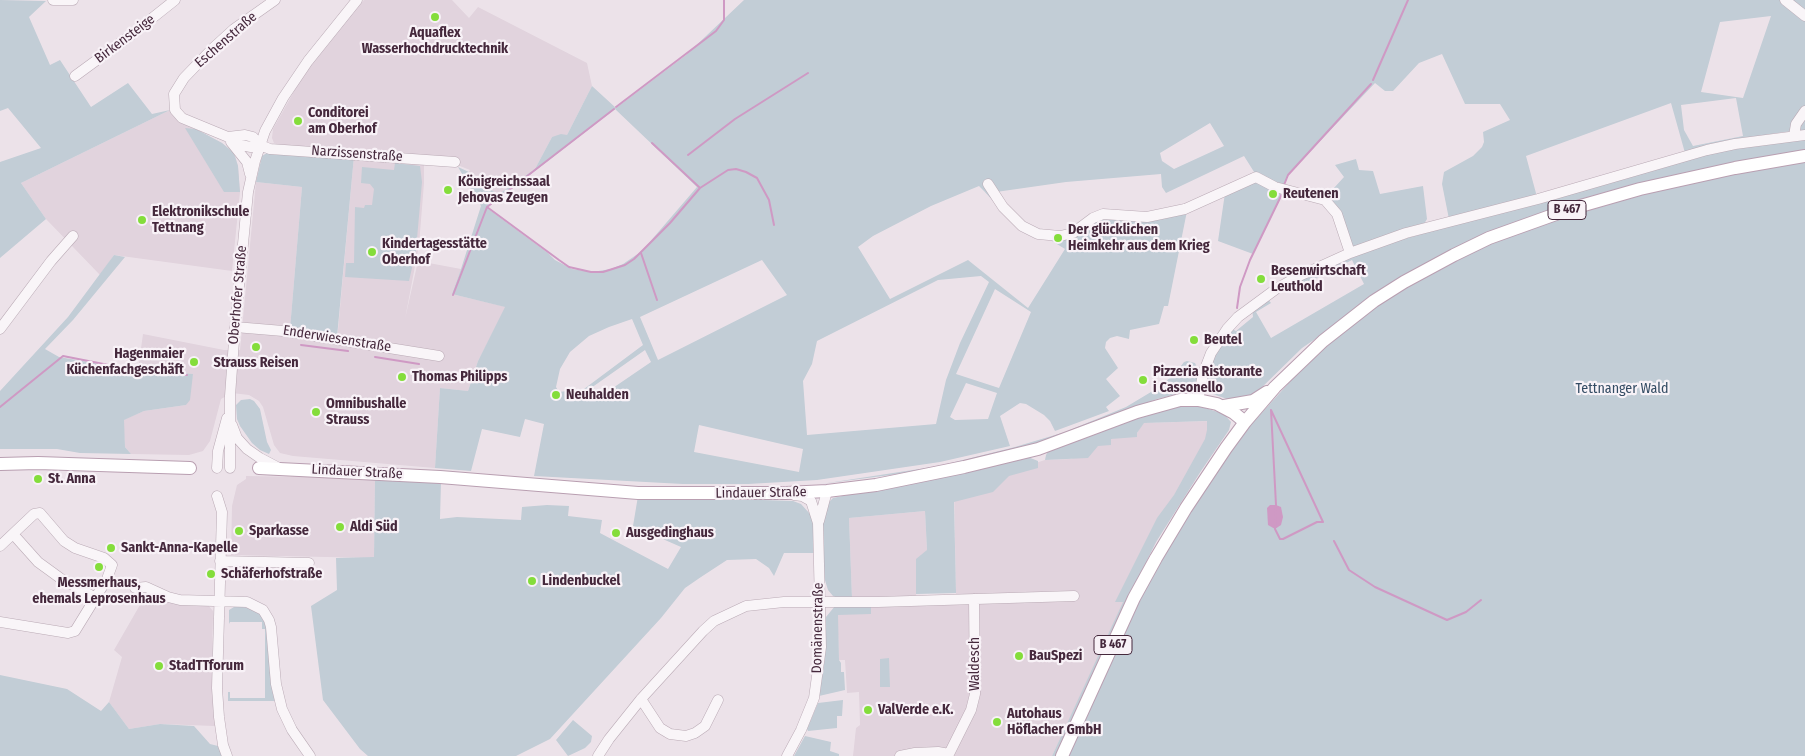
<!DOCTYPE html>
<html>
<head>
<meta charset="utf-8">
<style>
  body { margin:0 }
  canvas { display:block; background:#ece2e9 }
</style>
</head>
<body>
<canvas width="1805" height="756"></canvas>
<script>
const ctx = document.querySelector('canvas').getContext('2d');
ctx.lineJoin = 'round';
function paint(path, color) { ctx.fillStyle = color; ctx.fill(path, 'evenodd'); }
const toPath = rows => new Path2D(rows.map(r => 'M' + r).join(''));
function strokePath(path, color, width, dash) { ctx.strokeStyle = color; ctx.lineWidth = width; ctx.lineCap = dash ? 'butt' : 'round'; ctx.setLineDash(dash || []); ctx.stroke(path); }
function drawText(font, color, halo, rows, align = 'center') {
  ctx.font = font + ' "Fira Sans Condensed",sans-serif'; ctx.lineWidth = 4.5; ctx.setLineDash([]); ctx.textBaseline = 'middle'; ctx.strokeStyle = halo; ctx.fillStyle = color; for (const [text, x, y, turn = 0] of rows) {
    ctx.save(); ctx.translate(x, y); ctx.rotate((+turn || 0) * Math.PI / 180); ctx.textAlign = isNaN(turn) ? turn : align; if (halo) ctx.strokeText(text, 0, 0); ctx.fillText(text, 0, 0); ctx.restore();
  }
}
paint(toPath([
  [364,0,452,0,469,18,478,7,587,63,592,86,567,135,552,137,535,169,499,194,466,177,470,170,455,164,282,146,274,143,272,138,273,129,301,79,315,57],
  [170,110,187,125,222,143,234,153,238,166,240,192,232,271,114,255,100,275,46,219,21,183],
  [354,156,424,162,424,183,419,245,405,319,418,261,461,269,452,294,506,307,478,361,468,391,440,388,435,468,293,456,280,453,274,445,263,407,259,401,249,395,232,393,221,399,210,441,203,451,189,455,131,454,125,447,123,420,144,411,186,405,193,374,138,370,143,334,224,350,240,350,256,182,302,187,290,329,337,341],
  [1212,421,1213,436,1124,602,1052,756,853,756,856,728,860,725,859,692,847,693,845,660,839,660,837,606,852,599,849,518,925,511,927,550,916,594,917,601,956,599,954,483,1023,467,1045,460,1071,459,1111,439,1137,433,1143,423],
  [246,476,375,478,374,558,231,555,232,506,237,485,246,479],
  [148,591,208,605,213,611,212,668,215,726,160,724,129,729,109,702,122,657,114,650]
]), '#e1d3dd');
paint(toPath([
  [0,0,46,1,29,17,50,65,60,60,91,107,128,83,152,114,170,110,21,183,46,219,0,258,0,162,41,148,8,108,0,111],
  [744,0,1805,0,1805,130,1784,132,1746,138,1685,153,1671,103,1526,156,1537,197,1449,219,1442,184,1444,172,1473,156,1482,147,1484,142,1483,132,1510,120,1500,104,1465,104,1442,54,1419,63,1393,91,1385,91,1375,83,1288,175,1283,189,1256,175,1244,156,1166,193,1162,187,1161,174,1066,182,996,192,995,203,984,191,979,186,931,206,873,236,858,247,890,299,968,260,1028,308,1065,249,1052,241,1053,237,1061,236,1094,218,1187,211,1168,306,1164,306,1159,324,1130,330,1129,339,1117,336,1110,338,1106,342,1105,348,1118,368,1106,379,1120,396,1106,407,1109,411,1055,431,1050,421,1044,415,1026,404,1020,403,1000,416,1010,446,940,462,817,480,748,484,683,484,534,476,544,424,525,419,520,437,482,429,471,471,435,468,440,388,468,391,478,361,505,307,452,294,461,269,481,206,458,167,469,172,466,177,499,194,535,169,552,137,561,134,567,135,592,86,616,108,686,55],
  [1771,16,1743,98,1701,92,1720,22],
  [1736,98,1743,136,1693,146,1684,130,1681,105],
  [615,109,697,187,642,251,623,264,611,269,592,272,572,269,555,260,548,253,487,208],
  [1210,123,1224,146,1174,169,1162,161,1160,153],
  [762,260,787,295,658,360,640,317],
  [981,276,989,282,960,343,946,380,936,424,807,435,803,381,812,364,817,341,938,280],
  [995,289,1031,312,999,388,956,374],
  [632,319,643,345,584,389,559,392,556,387,560,369,570,352,589,336,609,327],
  [645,350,651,362,607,392,591,388],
  [966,383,997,393,988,419,955,420,950,417],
  [699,425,803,449,799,472,694,452],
  [185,128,196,129,222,143,234,153,238,166,240,192,224,192],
  [1805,137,1805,152,1539,215,1327,331,1302,348,1252,397,1227,399,1210,393,1206,385,1208,364,1232,329,1236,331,1253,317,1252,308,1267,298,1271,303,1256,312,1271,338,1364,284,1352,260,1299,287,1296,282,1368,249,1722,150],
  [270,151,354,156,337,337,290,329,302,187,256,182,262,156],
  [1356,159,1359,170,1373,171,1380,194,1423,186,1427,219,1424,224,1355,248,1349,246,1338,215,1323,200,1344,177,1335,165],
  [1805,161,1805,756,1065,756,1138,601,1170,541,1230,452,1249,427,1306,364,1353,323,1408,286,1490,243,1602,204,1705,179],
  [395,163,420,166,422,182,416,250,409,281,345,277,346,263,354,263,355,207,364,208,365,205,372,205,374,189,370,184,361,183,362,167,394,170],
  [1254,181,1283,193,1253,254,1218,241,1225,193],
  [114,255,125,257,73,320,45,349,59,357,124,368,193,374,190,400,186,405,144,411,124,420,125,447,131,454,80,453,57,449,0,449,0,391,68,317],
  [1187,361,1195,363,1199,372,1197,381,1181,393,1157,399,1035,444,921,471,821,484,939,466,1015,447,1065,432,1126,407,1151,392,1174,375,1184,362],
  [250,399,254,401,260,409,267,442,271,450,269,454,260,450,252,443,240,426,237,419,236,405,241,400],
  [1180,406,1199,406,1224,414,1231,422,1229,430,1201,471,1156,542,1129,597,1056,756,1052,756,1123,602,1115,602,1157,518,1174,495,1205,439,1207,430,1207,421,1144,423,1137,433,1137,437,1111,439,1111,445,1098,446,1088,458,1045,460,1046,455,1049,450,1134,418],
  [1028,457,1038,461,1038,468,1009,476,993,492,954,502,956,593,916,594,916,559,927,550,925,511,849,518,852,599,838,598,833,596,828,590,824,577,823,523,828,503,833,498],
  [375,478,441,481,440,519,457,517,521,520,522,507,547,505,569,506,568,516,602,520,600,533,668,569,681,547,633,526,638,496,793,501,801,504,810,514,813,521,815,553,784,553,774,576,769,568,756,559,727,560,701,577,685,588,661,618,550,739,516,756,368,756,360,749,323,700,311,606,337,590,336,558,374,557],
  [835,606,871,606,871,614,838,615,839,660,841,663,841,672,844,672,845,690,819,696,825,658,825,623,826,617],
  [242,607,251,608,260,613,265,620,267,631,270,669,275,701,228,701,228,692,230,692,230,698,265,698,265,629,262,629,262,622,230,622,229,624,229,610,234,607],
  [889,658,890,687,880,687,880,659],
  [0,675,67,689,101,711,109,702,129,729,160,724,194,726,210,744,218,746,222,756,0,756],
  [843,700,842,716,837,716,837,728,808,731,807,729,818,703],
  [573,720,592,736,591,742,585,748,568,756,556,740],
  [805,736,831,742,830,751,839,754,839,756,794,756]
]), '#c2cdd6');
paint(toPath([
  [1270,505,1276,505,1281,507,1283,517,1281,525,1275,529,1268,525,1267,508]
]), '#cf99c4');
strokePath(toPath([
  [1373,80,1408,0],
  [616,107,716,31,724,20,724,0],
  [652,143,699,187],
  [688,155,735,119,808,73],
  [1284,185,1288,175,1371,84],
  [487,207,559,260,569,267,591,272,603,272,625,265,634,259,670,223,700,188,728,170,736,169,746,172,757,178,769,200,774,225],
  [641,253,657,300],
  [453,295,487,207,614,109],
  [1237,308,1240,287,1250,260,1282,194],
  [301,345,348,351],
  [375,357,419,364],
  [0,407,63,356,124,368,187,375],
  [1271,410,1323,522,1317,522,1283,539,1280,539,1275,529,1276,505,1271,410],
  [1334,541,1349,570,1375,587,1447,620,1466,612,1481,600]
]), '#cf99c4', 2);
const minor = toPath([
  [53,0,73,0],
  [1785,0,1805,16],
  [75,76,131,35,175,0],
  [1794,136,1796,124,1805,111],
  [228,137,245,135,253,137,260,145],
  [231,142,247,162,250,174],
  [260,145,251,147,240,145,228,137,182,118,175,110,174,94,184,78,212,49,234,29,275,0],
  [260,145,270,149,455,162],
  [988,184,1003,207,1022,226,1038,234,1060,236,1073,233,1093,218,1103,214,1147,217,1185,209,1256,177,1275,187,1325,200,1337,214,1350,253],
  [235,327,283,331,439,356],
  [0,329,51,261,73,236],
  [1198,400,1203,374,1211,353,1227,329,1238,317,1276,289,1297,277,1350,253,1406,233,1538,199,1707,150,1735,144,1805,135],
  [232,425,237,438,247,449,260,458,279,468],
  [217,468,218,451,227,418],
  [230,468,230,396,235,327,248,192,255,161,265,131,283,98,308,61,357,0],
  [217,496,222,512,217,688,219,717,223,745,227,756],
  [819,521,827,491],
  [13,534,38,562,60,578,96,598],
  [0,546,34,514,40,513,64,541,75,548,104,558,112,565,107,579,75,631,68,633,0,622],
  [220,561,309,563],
  [135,588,146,587,168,597,180,600,247,602,263,610,269,620,271,627,276,684,282,709,292,730,310,756],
  [641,699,660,728,670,734,686,736,695,733,705,726,718,700],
  [949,754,971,710,975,694,974,599],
  [598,756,609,739,641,699,703,631,714,621,746,606,784,602,878,602,1074,596],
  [787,756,801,730,814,698,821,647,818,523,811,501,802,496,794,495],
  [900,756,915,753,938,752,949,754,948,756]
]);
const major = toPath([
  [1224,406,1253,401,1267,392],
  [0,464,38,463,190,468],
  [259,468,440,477,638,493,786,493,827,491,876,485,964,467,1038,449,1137,412,1180,400,1198,400,1217,404,1234,413,1245,422],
  [1062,756,1134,598,1156,558,1186,508,1226,448,1245,422,1275,387,1323,341,1374,301,1404,282,1454,255,1489,238,1570,209,1640,189,1735,168,1805,156]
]);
strokePath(minor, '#baaab5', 11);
strokePath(major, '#b99fb1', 14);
strokePath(minor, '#f9f5f8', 10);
strokePath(major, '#fff', 12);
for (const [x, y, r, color] of [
  [435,17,5,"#84dd3b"],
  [298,121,5,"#84dd3b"],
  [448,190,5,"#84dd3b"],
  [1273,194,5,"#84dd3b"],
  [142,220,5,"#84dd3b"],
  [1058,238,5,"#84dd3b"],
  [372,252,5,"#84dd3b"],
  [1261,279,5,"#84dd3b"],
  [1194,340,5,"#84dd3b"],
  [256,347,5,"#84dd3b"],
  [194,362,5,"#84dd3b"],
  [402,377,5,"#84dd3b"],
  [1143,380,5,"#84dd3b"],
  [556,395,5,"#84dd3b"],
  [316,412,5,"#84dd3b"],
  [38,479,5,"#84dd3b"],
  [340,527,5,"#84dd3b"],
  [239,531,5,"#84dd3b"],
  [616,533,5,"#84dd3b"],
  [111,548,5,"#84dd3b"],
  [99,567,5,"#84dd3b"],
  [211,574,5,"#84dd3b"],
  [532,581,5,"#84dd3b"],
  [1019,656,5,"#84dd3b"],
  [159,666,5,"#84dd3b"],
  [868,710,5,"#84dd3b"],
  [997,722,5,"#84dd3b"]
]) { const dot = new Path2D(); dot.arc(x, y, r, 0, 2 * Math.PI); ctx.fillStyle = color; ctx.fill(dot); strokePath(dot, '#f8f2f7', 2); }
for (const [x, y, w] of [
  [1567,210,38],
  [1113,645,38]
]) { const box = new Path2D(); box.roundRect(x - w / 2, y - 9.5, w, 19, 4); ctx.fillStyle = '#f8f2f7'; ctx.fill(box); strokePath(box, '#45283c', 1); }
drawText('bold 12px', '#45283c', null, [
  ["B 467",1567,210],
  ["B 467",1113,645]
]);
drawText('bold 14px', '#45283c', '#f8f2f7', [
  ["Aquaflex",435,33,"center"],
  ["Wasserhochdrucktechnik",435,49,"center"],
  ["Conditorei",308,113],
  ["am Oberhof",308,129],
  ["Königreichssaal",458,182],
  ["Jehovas Zeugen",458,198],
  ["Reutenen",1283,194],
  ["Elektronikschule",152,212],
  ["Tettnang",152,228],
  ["Der glücklichen",1068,230],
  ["Heimkehr aus dem Krieg",1068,246],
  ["Kindertagesstätte",382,244],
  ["Oberhof",382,260],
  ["Besenwirtschaft",1271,271],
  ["Leuthold",1271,287],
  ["Beutel",1204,340],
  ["Hagenmaier",184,354,"right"],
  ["Küchenfachgeschäft",184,370,"right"],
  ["Strauss Reisen",256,363,"center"],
  ["Pizzeria Ristorante",1153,372],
  ["i Cassonello",1153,388],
  ["Thomas Philipps",412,377],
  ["Neuhalden",566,395],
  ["Omnibushalle",326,404],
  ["Strauss",326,420],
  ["St. Anna",48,479],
  ["Aldi Süd",350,527],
  ["Sparkasse",249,531],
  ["Ausgedinghaus",626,533],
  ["Sankt-Anna-Kapelle",121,548],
  ["Schäferhofstraße",221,574],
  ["Lindenbuckel",542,581],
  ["Messmerhaus,",99,583,"center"],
  ["ehemals Leprosenhaus",99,599,"center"],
  ["BauSpezi",1029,656],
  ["StadTTforum",169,666],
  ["ValVerde e.K.",878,710],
  ["Autohaus",1007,714],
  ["Höflacher GmbH",1007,730]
], 'left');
drawText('14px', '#45283c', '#f8f2f7', [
  ["Birkensteige",125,39,-37],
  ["Eschenstraße",226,40,-41],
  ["Narzissenstraße",357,154,4],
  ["Oberhofer Straße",238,295,-85],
  ["Enderwiesenstraße",337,339,9],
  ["Lindauer Straße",357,472,3],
  ["Lindauer Straße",761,493,-1],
  ["Domänenstraße",818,628,-89],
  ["Waldesch",975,664,-90]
]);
drawText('14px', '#334b63', '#f8f2f7', [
  ["Tettnanger Wald",1622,389]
]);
</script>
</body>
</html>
